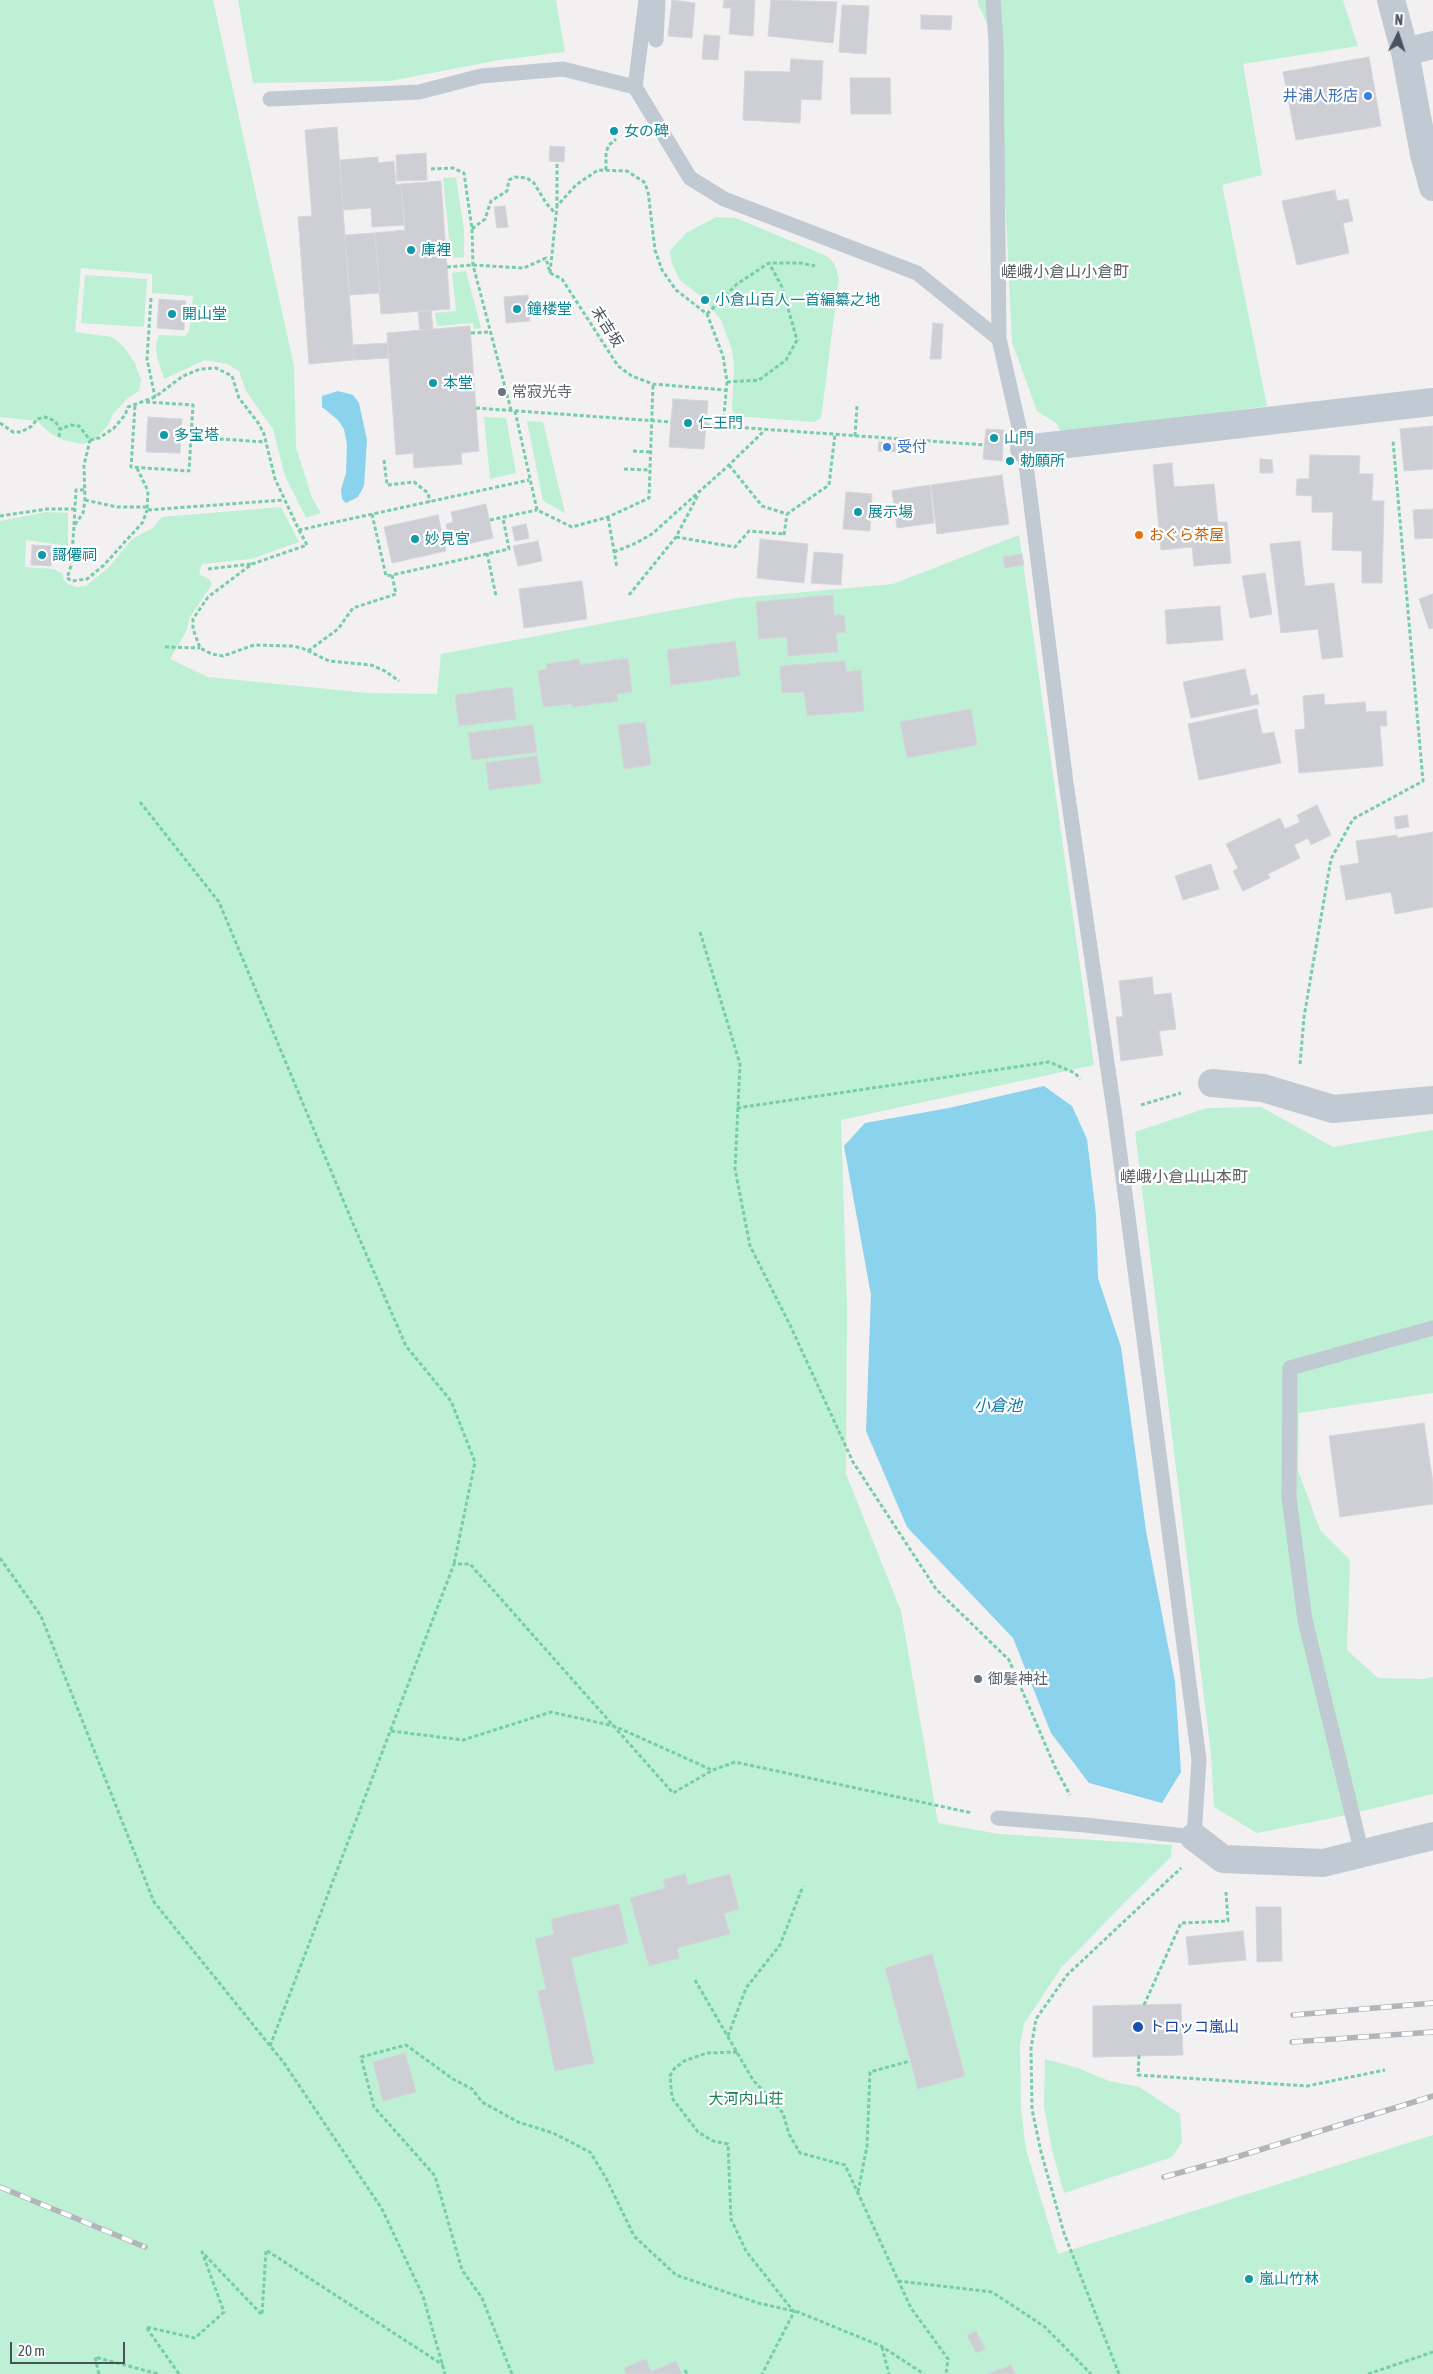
<!DOCTYPE html>
<html>
<head>
<meta charset="utf-8">
<style>
  body { margin:0 }
  #map { position:relative; width:1433px; height:2374px; overflow:hidden; background:#f2f0f0; font-family:"Asap Condensed",sans-serif }
  canvas { display:block }
  .north { position:absolute; left:1373px; top:10px; width:50px; height:50px; -webkit-text-stroke:4px #fff; paint-order:stroke; rotate:4deg; font-size:14px; font-weight:700; line-height:20px; text-align:center; color:#48525e }
  .north::after { content:''; display:block; margin:auto; width:18px; height:22px; background:#48525e; clip-path:polygon(50% 0,100% 100%,50% 72%,0 100%) }
  .scale { position:absolute; left:10px; top:2342px; width:115px; height:22px; box-sizing:border-box; border:2px solid #48525e; border-top:0; padding-left:6px; font-size:15px; line-height:18px; white-space:nowrap; color:#48525e; -webkit-text-stroke:4px #fff; paint-order:stroke }
</style>
</head>
<body>
<div id="map">
<canvas width="1433" height="2374"></canvas>
<div class="north">N</div>
<div class="scale">20 m</div>
</div>
<script>
const ctx = document.querySelector('canvas').getContext('2d');
ctx.lineJoin = 'round';
function paint(path, color) { ctx.fillStyle = color; ctx.fill(path, 'evenodd'); }
const toPath = rows => new Path2D(rows.map(r => 'M' + r).join(''));
function strokePath(path, color, width, dash) { ctx.strokeStyle = color; ctx.lineWidth = width; ctx.lineCap = dash ? 'butt' : 'round'; ctx.setLineDash(dash || []); ctx.stroke(path); }
function drawText(font, color, halo, rows, align = 'center') {
  ctx.font = font + ' "Asap Condensed","Noto Sans JP",sans-serif'; ctx.lineWidth = 4.5; ctx.setLineDash([]); ctx.textBaseline = 'middle'; ctx.strokeStyle = halo; ctx.fillStyle = color; for (const [text, x, y, turn = 0] of rows) {
    ctx.save(); ctx.translate(x, y); ctx.rotate((+turn || 0) * Math.PI / 180); ctx.textAlign = isNaN(turn) ? turn : align; if (halo) ctx.strokeText(text, 0, 0); ctx.fillText(text, 0, 0); ctx.restore();
  }
}
paint(toPath([
  [0,0,213,0,294,366,296,447,312,498,321,513,306,518,285,476,273,429,246,391,239,371,227,364,205,360,164,379,157,357,156,343,159,335,185,336,189,332,193,296,152,293,152,274,81,268,75,332,112,337,124,347,135,363,141,380,139,391,128,398,113,414,108,425,93,442,81,444,64,440,51,434,37,421,0,417],
  [238,0,556,0,565,52,499,60,390,81,253,83],
  [978,0,1343,0,1358,46,1243,64,1262,175,1222,185,1267,406,1063,435,1056,423,1037,411,1012,342,999,67,990,30,978,4],
  [456,177,464,230,464,257,451,258,443,178],
  [716,217,736,218,827,256,834,263,839,278,821,418,814,422,735,416,732,411,734,365,732,350,721,320,704,299,680,280,672,264,670,251,686,233],
  [466,271,481,328,474,329,473,323,437,326,435,313,456,311,452,273],
  [85,275,147,279,144,327,81,323],
  [484,417,506,418,516,473,490,479],
  [527,421,543,422,565,513,543,501],
  [281,507,299,542,251,559,202,564,199,574,209,579,212,584,190,617,186,632,170,659,208,677,368,693,437,694,441,654,738,598,893,584,1019,535,1094,1065,841,1120,847,1307,846,1474,901,1611,938,1823,999,1834,1172,1845,1171,1857,1125,1902,1061,1968,1024,2024,1020,2045,1021,2108,1026,2150,1058,2254,1433,2135,1433,2374,0,2374,0,521,46,512,68,513,68,546,26,540,25,567,53,569,62,573,64,580,68,584,76,587,86,586,109,567,132,539,153,528,162,517],
  [1261,1107,1333,1147,1433,1130,1433,1393,1299,1413,1298,1470,1320,1530,1350,1560,1347,1650,1378,1678,1424,1679,1433,1677,1433,1794,1342,1816,1257,1833,1214,1807,1211,1754,1135,1132,1207,1108],
  [1045,2059,1078,2068,1109,2081,1139,2087,1180,2114,1182,2142,1172,2157,1064,2193,1052,2150,1044,2106]
]), '#bef0d5');
paint(toPath([
  [338,391,353,395,359,403,367,440,364,486,358,497,346,503,342,499,341,490,346,473,347,445,344,429,338,420,322,407,322,396],
  [1044,1086,1072,1106,1087,1139,1096,1215,1098,1278,1121,1347,1146,1531,1175,1682,1181,1772,1162,1803,1089,1783,1051,1733,1013,1638,907,1527,866,1431,871,1295,844,1146,865,1123,949,1108]
]), '#8bd2ed');
const building = toPath([
  [672,0,695,3,692,38,668,36,672,0],
  [724,0,755,0,753,36,729,34,731,8,723,8,724,0],
  [771,0,837,2,833,43,768,36,771,0],
  [842,5,869,6,866,54,839,52,842,5],
  [921,15,952,16,951,30,921,29,921,15],
  [704,35,720,36,718,60,702,59,704,35],
  [1369,57,1381,126,1296,140,1283,72,1369,57],
  [791,59,823,61,821,100,801,99,800,123,743,120,745,71,790,72,791,59],
  [850,78,890,78,891,114,851,114,850,78],
  [337,127,354,360,309,364,298,217,312,216,305,130,337,127],
  [550,146,565,147,564,162,549,161,550,146],
  [426,153,427,180,397,181,396,155,426,153],
  [378,157,378,163,394,161,396,185,401,184,404,225,372,227,371,208,343,210,340,160,378,157],
  [441,181,450,309,381,314,375,233,405,230,401,184,441,181],
  [1335,190,1337,201,1348,199,1353,221,1343,223,1349,253,1297,265,1282,201,1335,190],
  [505,206,508,227,497,228,494,207,505,206],
  [375,233,380,293,350,295,345,235,375,233],
  [528,295,530,321,506,323,504,297,528,295],
  [159,299,186,301,184,330,157,328,159,299],
  [418,311,431,311,433,329,420,330,418,311],
  [933,323,943,324,941,359,930,359,933,323],
  [470,326,479,451,461,453,462,464,414,468,413,453,396,455,387,333,470,326],
  [388,343,389,358,354,360,353,345,388,343],
  [673,399,708,401,704,449,669,447,673,399],
  [148,417,182,419,180,453,146,452,148,417],
  [1433,426,1433,469,1404,471,1400,429,1433,426],
  [986,429,1004,430,1002,461,983,459,986,429],
  [879,442,896,444,896,452,878,451,879,442],
  [1310,455,1360,456,1359,474,1373,474,1372,501,1384,501,1382,583,1362,583,1362,551,1332,550,1333,512,1312,512,1312,496,1296,495,1297,479,1309,479,1310,455],
  [1260,459,1272,460,1273,473,1260,473,1260,459],
  [1172,463,1174,487,1214,484,1218,522,1227,522,1231,563,1194,566,1192,547,1161,550,1153,465,1172,463],
  [1002,475,1009,524,937,534,931,485,1002,475],
  [930,485,934,523,897,528,892,491,930,485],
  [846,492,872,494,870,531,843,529,846,492],
  [486,504,493,538,459,546,457,535,449,537,446,524,453,522,451,512,486,504],
  [1433,509,1433,538,1415,539,1413,510,1433,509],
  [438,515,446,551,392,563,384,527,438,515],
  [526,524,529,538,515,541,512,527,526,524],
  [760,539,808,544,804,583,757,578,760,539],
  [538,541,542,561,518,566,513,546,538,541],
  [1300,541,1305,586,1334,583,1343,657,1322,659,1318,629,1281,633,1270,544,1300,541],
  [32,545,52,546,51,566,31,565,32,545],
  [814,552,843,554,841,585,811,583,814,552],
  [1022,554,1024,565,1005,568,1003,557,1022,554],
  [1265,573,1272,614,1250,618,1242,576,1265,573],
  [582,581,587,619,524,628,519,589,582,581],
  [1433,594,1433,628,1429,629,1419,599,1433,594],
  [833,595,834,615,844,615,846,632,836,633,838,652,788,656,787,637,759,639,756,602,833,595],
  [1220,606,1223,640,1167,644,1165,610,1220,606],
  [735,641,740,676,671,685,667,650,735,641],
  [628,658,632,692,617,694,618,701,572,707,572,704,543,707,538,671,547,669,546,664,579,659,580,665,628,658],
  [845,661,846,672,861,670,864,711,807,716,804,692,782,693,780,666,845,661],
  [1245,669,1251,696,1257,694,1259,704,1191,718,1183,682,1245,669],
  [512,687,516,719,459,726,455,695,512,687],
  [1324,694,1325,705,1365,702,1366,712,1386,711,1387,726,1380,726,1383,766,1299,773,1295,730,1305,729,1303,696,1324,694],
  [971,709,977,745,907,758,900,722,971,709],
  [1257,709,1262,734,1274,732,1281,763,1199,780,1188,724,1257,709],
  [645,722,651,765,624,769,618,725,645,722],
  [533,725,537,752,472,760,468,733,533,725],
  [537,756,541,783,489,790,486,763,537,756],
  [1317,805,1331,835,1311,845,1308,838,1294,845,1300,858,1268,874,1270,878,1243,891,1233,871,1238,868,1226,844,1280,818,1285,829,1300,822,1297,815,1317,805],
  [1407,815,1409,827,1396,829,1394,817,1407,815],
  [1433,832,1433,907,1395,914,1391,892,1346,900,1340,866,1359,863,1356,841,1397,835,1397,838,1433,832],
  [1211,864,1219,889,1183,900,1175,876,1211,864],
  [1152,977,1154,995,1171,993,1176,1029,1159,1031,1163,1055,1121,1061,1116,1017,1123,1017,1119,981,1152,977],
  [1424,1423,1433,1483,1433,1504,1340,1517,1329,1436,1424,1423],
  [685,1874,688,1885,730,1874,739,1909,724,1914,730,1934,677,1948,679,1958,649,1966,630,1898,665,1888,663,1880,685,1874],
  [619,1904,628,1943,571,1958,594,2063,555,2071,538,1991,546,1989,535,1939,554,1934,551,1919,619,1904],
  [1256,1907,1281,1907,1282,1961,1257,1962,1256,1907],
  [1243,1931,1246,1960,1189,1965,1186,1937,1243,1931],
  [932,1954,965,2076,918,2089,885,1968,932,1954],
  [1181,2004,1183,2055,1093,2057,1093,2006,1181,2004],
  [405,2053,416,2092,383,2101,373,2062,405,2053],
  [976,2331,985,2349,976,2353,967,2335,976,2331],
  [646,2359,651,2372,676,2361,682,2374,626,2374,624,2368,646,2359],
  [1011,2365,1015,2374,988,2374,1011,2365]
]);
paint(building, '#cdcfd5');
strokePath(building, '#d4d6db', 1);
strokePath(toPath([
  [557,164,557,205],
  [431,169,453,168,464,173,472,229,473,265,511,410],
  [606,170,606,152,609,145,616,139],
  [472,229,485,219,491,201,507,191,509,180,515,177,527,178,534,183,546,203,556,214],
  [447,267,473,265,524,268,546,258,549,270],
  [550,273,557,206,576,185,598,170,627,171,644,182,648,191,655,250,662,270,676,290,707,314,723,356,727,382,723,426],
  [550,273,562,279,618,366,632,376,653,384,725,390],
  [151,298,147,359,155,397],
  [707,314,737,284,769,263,801,263,815,266],
  [471,333,490,332],
  [727,382,759,380,786,360,797,340,782,287,769,263],
  [146,402,193,405,191,437],
  [135,406,131,467,189,471,191,437,265,442],
  [476,408,671,422],
  [515,411,537,510,572,527,608,517,649,498,653,384],
  [0,423,13,432,21,432,32,426,37,419,45,417,55,421,60,429,71,425,79,426,90,440,84,465,85,500,83,513,74,526,71,566,67,578,72,581,87,579,104,565,143,522,147,510],
  [706,425,985,445],
  [855,436,857,406],
  [59,437,60,429],
  [90,440,99,438,114,428,125,415,128,407,155,397,183,376,200,369,216,368,232,376,239,398,259,424,264,434,275,479,299,530,529,480],
  [633,451,650,452],
  [384,460,387,485,414,482,428,493,430,502],
  [729,465,762,506,787,514,829,485,835,434],
  [137,468,148,491,147,510,284,500],
  [624,469,650,470],
  [85,500,117,507,148,507],
  [372,514,386,576,392,575],
  [0,516,47,509,75,509],
  [608,517,617,568],
  [490,520,537,510],
  [74,525,76,490,84,490],
  [299,530,307,545,252,564,208,597,193,619,193,629,200,648,212,654,223,656,254,645,291,646,302,648,329,661,371,665,385,671,399,681],
  [784,535,787,514],
  [676,537,735,547,749,531,784,534],
  [614,552,636,543,652,534,729,465,765,430],
  [487,553,496,596],
  [208,569,251,564],
  [629,595,676,537,698,495],
  [165,647,200,648],
  [308,651,338,629,353,608,396,594,392,575,509,549,503,518],
  [140,802,219,902,354,1226,406,1346,451,1401,475,1462,454,1564],
  [700,932,740,1064,735,1169,750,1246,790,1325,853,1462,936,1589,1009,1660,1055,1767,1070,1795],
  [1300,1064,1304,1017,1331,859,1353,819,1423,781,1393,441],
  [1141,1105,1181,1093],
  [737,1108,1049,1062,1075,1073,1080,1079],
  [0,1558,41,1616,154,1902,284,2063,382,2209,423,2296,445,2374],
  [391,1731,463,1740,551,1712,614,1726,712,1770],
  [695,1980,753,2080,783,2113,789,2134,800,2153,845,2165,911,2308,948,2359,946,2374],
  [1144,2005,1181,1923,1228,1921,1226,1892],
  [728,2036,746,1988,780,1945,803,1886],
  [270,2046,454,1564,470,1564,673,1793,713,1770,735,1762,972,1813],
  [737,2052,707,2053,684,2061,674,2069,670,2076,672,2098,698,2132,713,2141,728,2144,731,2219,746,2251,794,2312,762,2374],
  [1139,2055,1138,2075,1307,2086,1385,2070],
  [858,2192,867,2146,870,2072,910,2061],
  [898,2281,992,2292,1045,2327,1091,2374],
  [882,2347,889,2374],
  [685,2370,687,2374],
  [99,2374,95,2357,158,2374],
  [179,2374,146,2327,195,2338,224,2312,202,2252,262,2315,266,2250,443,2365],
  [512,2374,482,2298,462,2270,435,2176,374,2107,361,2057,406,2045,453,2079,472,2089,482,2102,518,2122,553,2133,590,2152,606,2178,634,2236,676,2275,758,2303,798,2312,881,2346,924,2374],
  [1119,2374,1064,2233,1041,2152,1032,2109,1031,2048,1036,2019,1067,1975,1181,1868],
  [1368,2374,1433,2352]
]), '#76cea9', 3, [4, 2.5]);
strokePath(toPath([
  [993,0,996,42,999,339,1024,449,1066,783,1115,1117,1199,1760,1194,1837,1085,1825,998,1818],
  [656,40,658,0],
  [635,87,646,0],
  [270,99,419,92,481,76,563,69,635,87,690,178,724,199,917,273,999,339],
  [1362,1854,1305,1620,1289,1498,1290,1368,1433,1328]
]), '#c1c9d2', 15);
strokePath(toPath([
  [1391,0,1405,52,1424,154,1433,187],
  [1405,52,1433,45],
  [1024,449,1433,402],
  [1212,1083,1263,1088,1333,1109,1433,1100],
  [1194,1837,1223,1859,1323,1863,1433,1836]
]), '#c1c9d2', 28);
const rail = toPath([
  [1293,2015,1433,2003],
  [1292,2042,1433,2032],
  [1164,2177,1240,2156,1433,2096],
  [0,2187,145,2247]
]);
strokePath(rail, '#b2b5ba', 5.5);
strokePath(rail, '#fff', 4, [11]);
for (const [x, y, r, color] of [
  [1368,96,5,"#3f7fe0"],
  [614,131,5,"#0f9aa8"],
  [411,250,5,"#0f9aa8"],
  [705,300,5,"#0f9aa8"],
  [517,309,5,"#0f9aa8"],
  [172,314,5,"#0f9aa8"],
  [433,383,5,"#0f9aa8"],
  [502,392,5,"#6b7280"],
  [688,423,5,"#0f9aa8"],
  [164,435,5,"#0f9aa8"],
  [994,438,5,"#0f9aa8"],
  [887,447,5,"#3f7fe0"],
  [1010,461,5,"#0f9aa8"],
  [858,512,5,"#0f9aa8"],
  [1139,535,5,"#e8710a"],
  [415,539,5,"#0f9aa8"],
  [42,555,5,"#0f9aa8"],
  [978,1679,5,"#6b7280"],
  [1138,2027,6,"#1a4fb4"],
  [1249,2279,5,"#0f9aa8"]
]) { const dot = new Path2D(); dot.arc(x, y, r, 0, 2 * Math.PI); ctx.fillStyle = color; ctx.fill(dot); strokePath(dot, '#fff', 2); }
drawText('15px', '#366cbe', '#fff', [
  ["井浦人形店",1358,96],
  ["受付",897,447,"left"]
], 'right');
drawText('15px', '#0d838f', '#fff', [
  ["女の碑",624,131],
  ["庫裡",421,250],
  ["小倉山百人一首編纂之地",715,300],
  ["鐘楼堂",527,309],
  ["開山堂",182,314],
  ["本堂",443,383],
  ["仁王門",698,423],
  ["多宝塔",174,435],
  ["山門",1004,438],
  ["勅願所",1020,461],
  ["展示場",868,512],
  ["妙見宮",425,539],
  ["謌僊祠",52,555],
  ["嵐山竹林",1259,2279]
], 'left');
drawText('15px', '#48525e', '#fff', [
  ["末吉坂",607,327,58]
]);
drawText('15px', '#5b616d', '#fff', [
  ["常寂光寺",512,392],
  ["御髪神社",988,1679]
], 'left');
drawText('15px', '#c56008', '#fff', [
  ["おぐら茶屋",1149,535]
], 'left');
drawText('15px', '#164399', '#fff', [
  ["トロッコ嵐山",1149,2027]
], 'left');
drawText('15px', '#168153', '#fff', [
  ["大河内山荘",746,2099]
]);
drawText('16px', '#5c6065', '#fff', [
  ["嵯峨小倉山小倉町",1065,272],
  ["嵯峨小倉山山本町",1184,1177]
]);
drawText('italic 16px', '#0b7aa6', '#fff', [
  ["小倉池",998,1406]
]);
</script>
</body>
</html>
